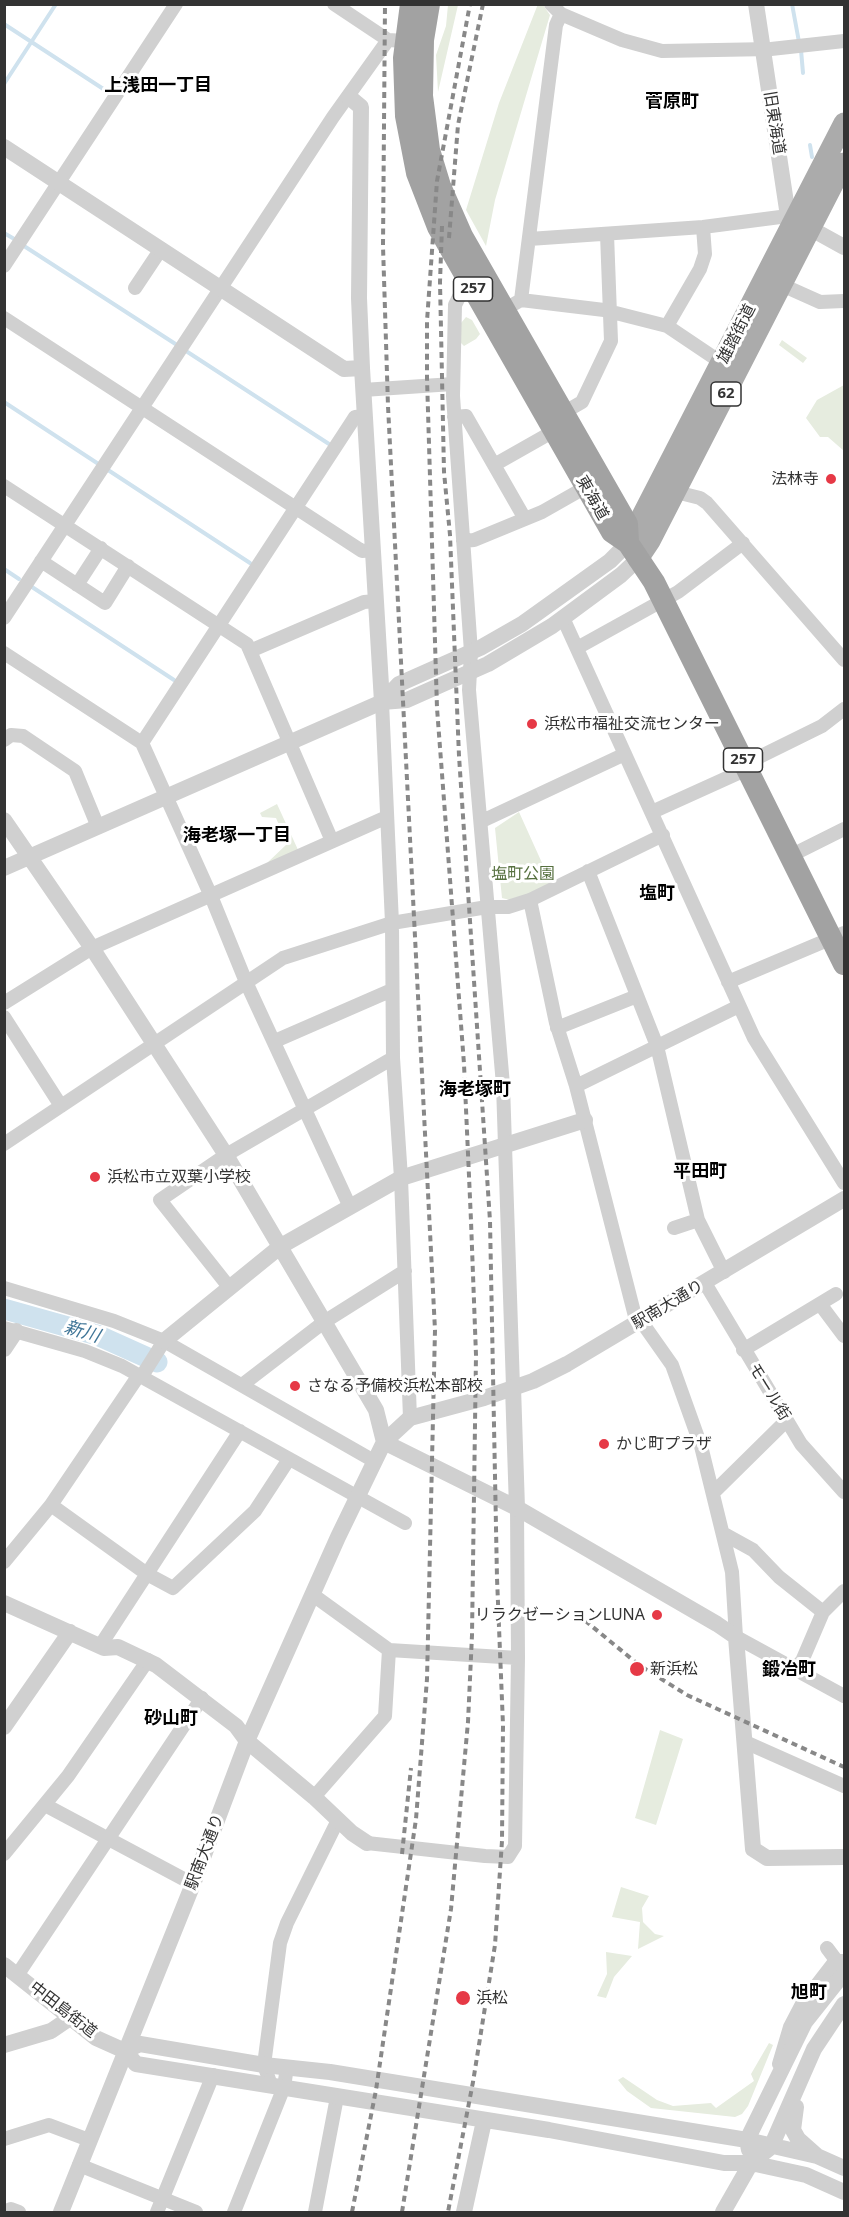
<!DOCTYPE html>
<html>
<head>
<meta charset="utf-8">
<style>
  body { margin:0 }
  #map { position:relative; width:849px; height:2217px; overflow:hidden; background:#fff; font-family:"Noto Sans",sans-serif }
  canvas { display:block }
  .frame { position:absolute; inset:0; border:6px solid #333; pointer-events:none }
</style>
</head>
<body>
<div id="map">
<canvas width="849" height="2217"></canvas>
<div class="frame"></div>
</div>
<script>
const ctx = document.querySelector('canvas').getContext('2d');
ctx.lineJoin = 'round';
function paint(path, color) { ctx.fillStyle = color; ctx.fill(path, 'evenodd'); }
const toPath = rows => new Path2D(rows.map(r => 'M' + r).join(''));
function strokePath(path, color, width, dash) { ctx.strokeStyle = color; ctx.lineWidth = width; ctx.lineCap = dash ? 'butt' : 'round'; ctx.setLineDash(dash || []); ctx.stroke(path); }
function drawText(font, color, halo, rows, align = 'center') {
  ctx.font = font + ' "Noto Sans","Noto Sans JP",sans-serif'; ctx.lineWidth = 6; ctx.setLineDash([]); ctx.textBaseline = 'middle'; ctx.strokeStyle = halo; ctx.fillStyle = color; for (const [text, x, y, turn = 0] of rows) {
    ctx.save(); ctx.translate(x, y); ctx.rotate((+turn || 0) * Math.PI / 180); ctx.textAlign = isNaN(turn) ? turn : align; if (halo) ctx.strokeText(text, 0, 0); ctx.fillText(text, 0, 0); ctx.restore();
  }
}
paint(toPath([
  [538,4,543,5,550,15,495,200,486,246,466,210,499,103],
  [448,5,458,5,438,92,436,55,446,26],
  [466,317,472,320,480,334,476,339,464,346,460,342,461,323],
  [782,340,807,358,803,363,779,345],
  [844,385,844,451,828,437,820,437,806,418,817,400],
  [277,804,299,852,267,863,287,844,276,818,262,817,260,813],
  [519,812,552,885,529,896,510,900,502,898,495,828],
  [660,1730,683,1739,656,1825,635,1818],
  [621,1887,649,1896,642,1908,643,1922,655,1934,664,1936,638,1949,640,1922,612,1917],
  [606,1952,632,1956,614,1977,606,1998,597,1996,607,1974],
  [769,2043,773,2045,748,2106,742,2114,735,2117,651,2108,627,2091,618,2080,623,2077,657,2100,673,2106,711,2103,716,2108,754,2081,751,2074]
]), '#e6ecdf');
strokePath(toPath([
  [792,4,799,42],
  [4,24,111,94],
  [801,50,803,73],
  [4,84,56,4],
  [810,145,812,157],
  [4,233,16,240],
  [24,246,177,345],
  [186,351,329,444],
  [4,402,100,465],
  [108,470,250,563],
  [4,569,19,579],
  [32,587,174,680]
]), '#cfe2ee', 4);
strokePath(toPath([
  [4,1309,97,1335,157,1362]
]), '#cfe2ee', 21);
strokePath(toPath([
  [334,4,388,40],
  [551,4,561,14,622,40,662,51,771,49,844,41],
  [529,239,703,227,788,216],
  [4,266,176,4],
  [782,285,820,302,844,301],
  [135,288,161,249],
  [472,288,459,297,455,305,453,396,471,652,469,690,503,1085,513,1387],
  [521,300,556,25,561,14],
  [514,304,521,300,604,310,667,326,722,363],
  [4,318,362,551,373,550],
  [667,326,700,269,705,254,703,227],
  [363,390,453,384],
  [563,413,582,402,611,341,607,234],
  [454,417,466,416,525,519],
  [494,465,554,431],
  [4,486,247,644,332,841],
  [676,492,700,498,707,503,844,660],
  [463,541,474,540,542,512,586,487],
  [41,561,105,603,128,566],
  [77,585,101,548],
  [4,618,333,117,388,40,405,41],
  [563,618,754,1038,844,1183],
  [577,648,678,592,743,543],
  [250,651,364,602,376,601],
  [4,653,142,743,211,896,246,982,350,1207],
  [382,702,392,923,393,1058,401,1178,410,1418],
  [4,740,11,735,23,736,75,771,98,827],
  [142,743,353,420,355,417,365,416],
  [745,764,822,726,844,709],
  [652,812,747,769],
  [482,821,625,754],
  [790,856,844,829],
  [588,871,657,1046,698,1220,724,1272],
  [530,900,556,1023,576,1086,637,1324],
  [728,982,844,933],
  [4,1003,92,948,387,817],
  [4,1017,61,1106],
  [557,1028,637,996],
  [275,1041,392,990],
  [576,1086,739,1006],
  [4,1144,283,958,392,923,487,907,508,907,530,900,663,835],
  [674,1228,698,1220],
  [705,1283,801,1444,844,1492],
  [229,1287,160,1200,226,1155,393,1058],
  [4,1288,114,1321,164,1341,374,1461],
  [820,1304,844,1336],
  [641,1321,672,1365,701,1446,732,1572,736,1637,844,1696],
  [4,1328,85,1351,122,1366,405,1523],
  [743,1350,836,1294],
  [142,1376,164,1341],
  [242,1385,324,1322,405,1271],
  [714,1492,786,1421],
  [51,1505,147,1574,173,1588,255,1511,289,1459],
  [724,1534,753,1550,779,1577,823,1612],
  [4,1562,51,1505,139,1375],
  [313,1595,389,1650,518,1658],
  [100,1646,240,1431],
  [795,1668,802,1661,823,1612,844,1591],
  [745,1742,844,1786],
  [314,1797,385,1716,389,1650],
  [45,1805,193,1884],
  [367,1843,485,1856,508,1857,515,1846,518,1658,517,1508],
  [4,1854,68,1776,148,1660],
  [18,1974,202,1698],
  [779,2064,790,2027,802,2004,836,1960,827,1948],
  [271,2085,264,2065,280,1943,287,1923,338,1820],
  [4,2139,49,2125,89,2140],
  [79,2165,196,2212],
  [4,2212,11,2209,19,2212],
  [157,2212,213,2075],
  [234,2212,284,2087,287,2067],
  [315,2212,337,2097]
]), '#d0d0d0', 14);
strokePath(toPath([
  [756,4,788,216,844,247],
  [349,97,361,107,359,298,362,368,382,702],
  [4,147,344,369,362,368],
  [382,702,399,684,480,648,522,624,610,561,628,543],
  [4,820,92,948,226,1155,376,1410,384,1442,517,1508,717,1624,736,1637,753,1849,767,1858,844,1857],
  [4,868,382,702,407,700,488,664,552,626,621,575,638,559],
  [164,1341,281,1246,401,1178,585,1120],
  [4,1349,16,1331],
  [513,1387,517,1508],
  [4,1603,104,1648,118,1647,156,1665,236,1726,247,1741,314,1797,352,1833,367,1843],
  [4,1727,70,1632],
  [835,1962,844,1962],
  [4,1965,96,2038,125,2051,136,2064,549,2130,724,2163,751,2163,806,2175,844,2192],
  [4,2045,51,2031,70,2018],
  [125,2051,140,2044,264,2065,330,2072,747,2140,817,2156,844,2168],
  [796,2107,793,2130,798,2139,816,2155],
  [749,2150,747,2140,805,2022,844,1973],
  [61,2212,193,1884,247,1741,338,1537,384,1442,410,1418,484,1398,533,1381,567,1364,844,1199],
  [464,2212,484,2121],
  [723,2212,751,2163,771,2147,814,2049,844,2004]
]), '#d0d0d0', 16);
strokePath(toPath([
  [628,543,844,123],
  [638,559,650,541,844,163]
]), '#ababab', 21);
strokePath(toPath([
  [411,4,404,58,406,116,417,173,438,227,612,532,628,543,654,582,844,964],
  [429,4,423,40,422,96,429,150,440,186,462,236,627,524,628,543]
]), '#a2a2a2', 22);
strokePath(toPath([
  [442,226,440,282,444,472,450,535,459,756,490,1221,497,1578,503,1725,502,1841,495,1945,473,2082,448,2212],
  [449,238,458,125,483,4],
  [577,1614,639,1665,687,1695,844,1767],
  [402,1854,411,1768],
  [352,2212,376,2090,416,1819,427,1679,435,1330,388,406,383,246,385,4],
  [402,2212,451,1909,468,1722,472,1635,476,1355,471,1221,464,1064,437,708,427,378,427,321,437,181,470,4]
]), '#888', 4, [6, 4.5]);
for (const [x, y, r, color] of [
  [831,479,6,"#e63946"],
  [532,724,6,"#e63946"],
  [95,1177,6,"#e63946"],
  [295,1386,6,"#e63946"],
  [604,1444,6,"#e63946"],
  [657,1615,6,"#e63946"],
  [637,1669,8,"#e63946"],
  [463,1998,8,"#e63946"]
]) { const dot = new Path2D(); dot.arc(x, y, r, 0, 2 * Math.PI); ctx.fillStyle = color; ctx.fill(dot); strokePath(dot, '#fff', 2); }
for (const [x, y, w] of [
  [473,289,39],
  [726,394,30],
  [743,760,39]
]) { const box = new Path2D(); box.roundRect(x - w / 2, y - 12, w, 24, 4.5); ctx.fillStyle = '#fff'; ctx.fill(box); strokePath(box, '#333', 1.5); }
drawText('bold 15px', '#333', null, [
  ["257",473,289],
  ["62",726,394],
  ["257",743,760]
]);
drawText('16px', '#333', '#fff', [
  ["旧東海道",774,123,81],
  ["雄踏街道",737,334,-63],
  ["東海道",592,498,60],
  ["駅南大通り",668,1305,-31],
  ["モール街",769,1392,58],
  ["駅南大通り",205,1852,-69],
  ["中田島街道",63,2010,38]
]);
drawText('16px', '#333', '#fff', [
  ["法林寺",819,479,"right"],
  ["浜松市福祉交流センター",544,724],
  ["浜松市立双葉小学校",107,1177],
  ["さなる予備校浜松本部校",307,1386],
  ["かじ町プラザ",616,1444],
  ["リラクゼーションLUNA",645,1615,"right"],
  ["新浜松",650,1669],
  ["浜松",476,1998]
], 'left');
drawText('16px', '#56703f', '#fff', [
  ["塩町公園",523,874]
]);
drawText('bold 18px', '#000', '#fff', [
  ["上浅田一丁目",158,86],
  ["菅原町",672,102],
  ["海老塚一丁目",237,836],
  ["塩町",657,894],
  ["海老塚町",475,1090],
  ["平田町",700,1172],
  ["鍛冶町",789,1670],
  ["砂山町",171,1719],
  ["旭町",809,1993]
]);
drawText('italic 18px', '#3f7597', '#fff', [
  ["新川",82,1332,17]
]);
</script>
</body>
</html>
